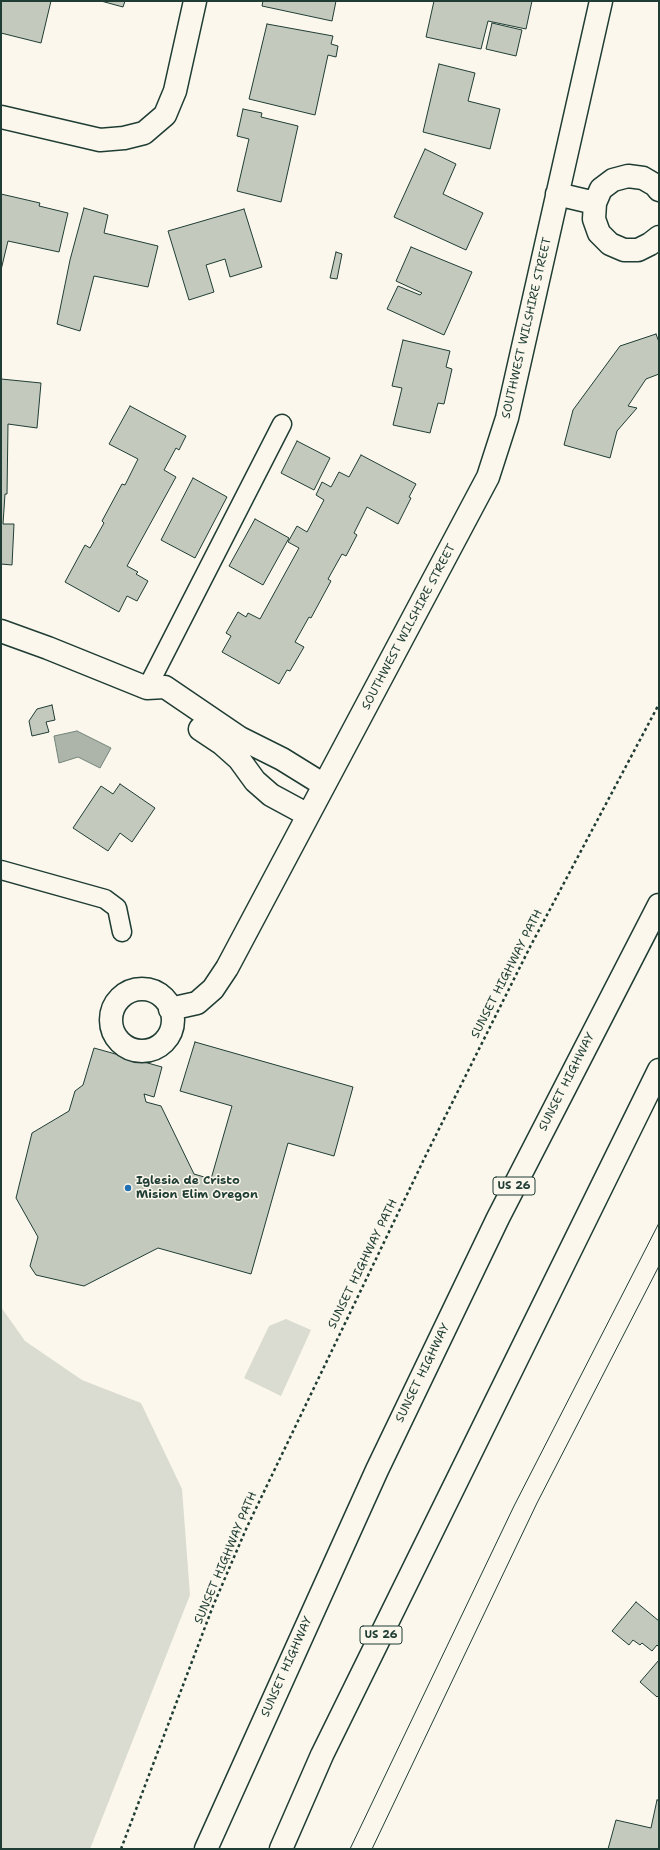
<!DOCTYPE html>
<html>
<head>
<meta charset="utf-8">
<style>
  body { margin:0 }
  #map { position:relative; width:660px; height:1850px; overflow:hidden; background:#fbf7ec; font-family:"Shantell Sans",sans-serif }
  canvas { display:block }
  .frame { position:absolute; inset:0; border:2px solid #1f3d34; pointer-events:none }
</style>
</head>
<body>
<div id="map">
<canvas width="660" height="1850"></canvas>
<div class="frame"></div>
</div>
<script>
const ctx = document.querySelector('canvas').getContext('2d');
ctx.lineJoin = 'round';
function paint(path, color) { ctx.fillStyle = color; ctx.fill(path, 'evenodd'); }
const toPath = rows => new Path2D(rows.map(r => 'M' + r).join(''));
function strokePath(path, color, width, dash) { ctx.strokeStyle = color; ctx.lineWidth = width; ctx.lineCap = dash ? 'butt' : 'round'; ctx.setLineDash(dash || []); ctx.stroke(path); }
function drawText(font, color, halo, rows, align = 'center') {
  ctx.font = font + ' "Shantell Sans",sans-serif'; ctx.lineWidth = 3; ctx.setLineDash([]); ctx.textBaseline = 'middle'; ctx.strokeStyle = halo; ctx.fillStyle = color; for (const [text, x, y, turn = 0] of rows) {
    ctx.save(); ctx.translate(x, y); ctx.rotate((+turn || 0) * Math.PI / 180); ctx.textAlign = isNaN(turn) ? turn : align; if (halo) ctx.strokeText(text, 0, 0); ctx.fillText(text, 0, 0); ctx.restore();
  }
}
paint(toPath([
  [1,1307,25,1341,82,1380,141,1403,182,1489,190,1595,90,1849,1,1849],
  [286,1319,311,1330,281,1396,244,1378,269,1326]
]), '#dbdcd1');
const water = toPath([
  [77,731,111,748,100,768,78,757,59,763,54,736,77,731]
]);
paint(water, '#adb4aa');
strokePath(water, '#74847b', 1);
const building = toPath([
  [1,1,51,1,41,43,1,33,1,1],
  [101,1,125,1,123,7,101,1],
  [263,1,336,1,332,21,262,6,263,1],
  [434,1,532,1,526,29,488,21,481,49,426,37,434,1],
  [492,23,522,30,516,56,486,49,492,23],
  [267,24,333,36,331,44,338,46,336,57,328,55,315,115,249,99,267,24],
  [439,64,475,73,468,101,500,109,490,149,423,132,439,64],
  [243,109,262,113,261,117,298,126,281,202,237,191,249,139,237,136,243,109],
  [425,149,456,164,443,194,483,213,466,250,394,217,425,149],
  [1,194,40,203,39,206,68,213,59,252,8,241,1,270,1,194],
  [84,208,108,215,104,233,158,246,148,287,94,276,80,331,57,324,70,260,84,208],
  [244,209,262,267,230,277,225,259,206,265,214,292,189,300,168,231,244,209],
  [411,247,472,272,444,335,387,309,398,286,420,295,422,293,396,281,411,247],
  [336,252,342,254,337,279,330,278,336,252],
  [656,334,659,342,659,374,646,379,628,406,637,408,617,431,610,458,564,445,573,410,620,346,656,334],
  [403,340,450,351,446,367,452,369,444,404,438,403,430,433,393,425,402,388,392,386,403,340],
  [1,379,41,383,37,428,8,424,7,494,5,494,3,524,14,524,12,565,1,564,1,379],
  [130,406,186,436,179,450,176,448,164,470,176,477,127,566,138,572,136,574,148,581,137,601,127,596,119,612,65,582,85,545,90,548,104,523,102,521,122,484,125,485,138,459,109,444,130,406],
  [297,441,330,458,314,490,281,473,297,441],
  [361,455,416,484,409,497,411,498,398,524,367,507,354,533,357,535,346,556,342,554,328,579,331,581,311,618,309,617,295,642,304,647,290,671,287,670,279,684,222,652,231,636,226,633,238,612,246,617,248,613,260,619,299,548,288,542,297,526,307,532,324,500,316,495,322,482,331,487,339,472,349,477,361,455],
  [193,478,227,497,195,558,161,540,193,478],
  [255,519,289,538,263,585,229,566,255,519],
  [52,705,55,720,46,722,49,732,32,736,29,721,37,709,52,705],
  [120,784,155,808,132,842,120,833,108,851,73,828,101,786,113,794,120,784],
  [195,1042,353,1087,334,1156,288,1143,251,1274,158,1248,84,1286,36,1275,30,1266,38,1237,16,1198,32,1133,69,1111,75,1091,83,1085,94,1048,162,1067,154,1097,144,1094,146,1102,161,1106,194,1174,211,1179,232,1106,180,1091,195,1042],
  [636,1602,659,1621,659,1647,657,1645,652,1651,642,1643,640,1645,633,1640,629,1645,612,1631,636,1602],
  [659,1660,659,1695,657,1697,640,1682,659,1660],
  [657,1800,659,1800,659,1849,608,1849,616,1820,651,1828,657,1800]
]);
paint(building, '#c4c9be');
strokePath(building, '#1f3d34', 1);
const lane = toPath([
  [147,688,282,424],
  [1,870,105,899,117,908,122,932]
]);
const street = toPath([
  [1,117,100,140,124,138,144,133,165,115,175,91,195,1],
  [659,190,655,185,643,178,628,176,613,180,601,189,595,203,594,219,599,233,610,244,624,250,638,250,650,244,659,237],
  [557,194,595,203],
  [1,631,48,648,147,688,165,687,240,738,282,759,324,785],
  [200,729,221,743,239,759,255,781,271,795,308,815],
  '111 1020a31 31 0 1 1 62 0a31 31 0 1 1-62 0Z',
  [170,1009,197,1003,213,989,227,968,488,477,507,418,601,1]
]);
const highway = toPath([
  [206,1849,377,1470,498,1218,659,905],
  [281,1849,322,1755,659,1070]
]);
strokePath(lane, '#1f3d34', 21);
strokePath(street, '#1f3d34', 25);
strokePath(highway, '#1f3d34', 25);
strokePath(toPath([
  [121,1849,213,1606,247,1527,426,1155,530,947,659,704]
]), '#1f3d34', 2.5, [3, 3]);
strokePath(lane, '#fbf7ec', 18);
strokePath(street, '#fbf7ec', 22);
strokePath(highway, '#fbf7ec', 22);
strokePath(toPath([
  [350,1849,514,1506,659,1223],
  [372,1849,537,1503,659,1266]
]), '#1f3d34', 1);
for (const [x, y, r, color] of [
  [128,1188,4,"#1f6fb2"]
]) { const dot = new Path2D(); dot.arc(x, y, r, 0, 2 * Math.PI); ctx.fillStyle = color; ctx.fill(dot); strokePath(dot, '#fbf7ec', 1.5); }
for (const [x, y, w] of [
  [514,1186,42],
  [381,1635,42]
]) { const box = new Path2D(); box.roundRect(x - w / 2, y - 9, w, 18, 3); ctx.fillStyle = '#fbf7ec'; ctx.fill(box); strokePath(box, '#1f3d34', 1); }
drawText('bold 11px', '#1f3d34', null, [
  ["US 26",514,1186],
  ["US 26",381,1635]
]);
drawText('12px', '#1f3d34', '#fbf7ec', [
  ["SOUTHWEST WILSHIRE STREET",527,328,-77],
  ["SOUTHWEST WILSHIRE STREET",409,627,-62],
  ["SUNSET HIGHWAY PATH",507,974,-63],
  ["SUNSET HIGHWAY",567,1082,-63],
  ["SUNSET HIGHWAY PATH",363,1264,-64],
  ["SUNSET HIGHWAY",423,1373,-64],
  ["SUNSET HIGHWAY PATH",226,1558,-67],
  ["SUNSET HIGHWAY",287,1667,-66]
]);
drawText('bold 12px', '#1f3d34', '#fbf7ec', [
  ["Iglesia de Cristo",136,1181],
  ["Mision Elim Oregon",136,1195]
], 'left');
</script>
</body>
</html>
